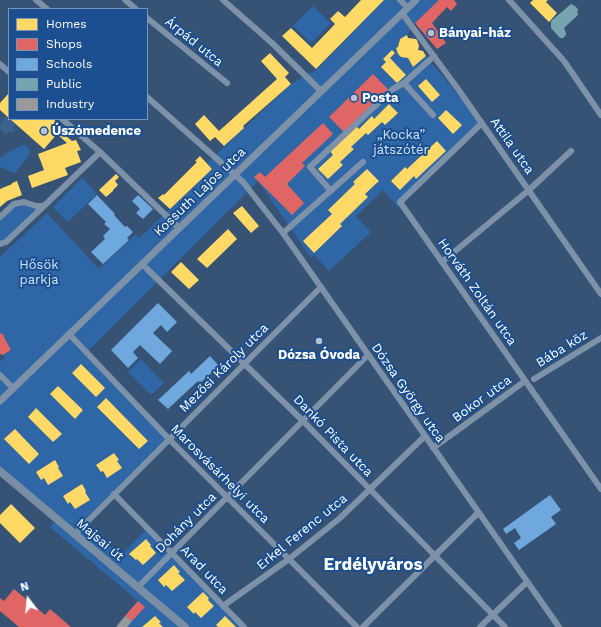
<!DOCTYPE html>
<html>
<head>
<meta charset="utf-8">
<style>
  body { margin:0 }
  #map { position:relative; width:601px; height:627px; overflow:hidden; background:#365274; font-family:"Work Sans",sans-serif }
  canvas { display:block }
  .legend { position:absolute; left:8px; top:8px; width:140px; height:112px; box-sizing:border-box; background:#1b4f8f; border:1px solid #7695bc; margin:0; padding:5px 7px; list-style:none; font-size:12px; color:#fff }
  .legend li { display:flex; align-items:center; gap:8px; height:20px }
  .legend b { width:20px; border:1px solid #7695bc }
  .north { position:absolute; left:8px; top:579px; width:40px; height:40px; -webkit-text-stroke:3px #1b4f8f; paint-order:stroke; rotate:344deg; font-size:11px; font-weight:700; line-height:16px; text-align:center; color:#fff }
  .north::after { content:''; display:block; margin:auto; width:14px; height:18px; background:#fff; clip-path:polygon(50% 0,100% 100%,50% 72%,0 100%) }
</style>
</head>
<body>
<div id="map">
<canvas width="601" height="627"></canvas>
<ul class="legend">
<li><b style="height:11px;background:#ffd966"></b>Homes</li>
<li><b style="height:11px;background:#e06666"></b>Shops</li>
<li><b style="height:11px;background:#6fa8dc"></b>Schools</li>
<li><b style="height:11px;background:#76a5af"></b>Public</li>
<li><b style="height:11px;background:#999"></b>Industry</li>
</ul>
<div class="north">N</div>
</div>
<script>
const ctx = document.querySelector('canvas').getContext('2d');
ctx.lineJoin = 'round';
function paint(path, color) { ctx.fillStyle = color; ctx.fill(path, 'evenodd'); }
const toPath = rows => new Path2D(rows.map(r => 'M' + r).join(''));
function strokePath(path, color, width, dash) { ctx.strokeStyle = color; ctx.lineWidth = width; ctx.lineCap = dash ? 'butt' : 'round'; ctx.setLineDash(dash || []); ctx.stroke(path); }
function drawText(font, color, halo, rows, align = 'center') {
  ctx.font = font + ' "Work Sans",sans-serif'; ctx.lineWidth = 4; ctx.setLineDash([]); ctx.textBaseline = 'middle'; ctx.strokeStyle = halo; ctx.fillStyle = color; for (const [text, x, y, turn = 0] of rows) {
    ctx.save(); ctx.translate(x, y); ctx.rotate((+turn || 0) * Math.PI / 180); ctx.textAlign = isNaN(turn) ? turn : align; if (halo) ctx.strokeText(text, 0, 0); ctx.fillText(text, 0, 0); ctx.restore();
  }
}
paint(toPath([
  [384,0,439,0,415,23,407,35,400,39,398,47,396,48,398,54,408,58,413,67,426,56,482,124,398,207,383,190,356,216,371,232,329,271,314,255,311,258,258,181,86,353,169,439,85,524,121,556,147,528,244,627,116,627,138,601,50,527,57,519,0,470,0,362,5,357,3,355,11,350,2,333,0,334,0,257,47,213,99,269,135,235,139,238,170,209,212,169,207,163,291,84,316,70],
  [313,6,331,23,311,43,293,26],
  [23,145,27,146,29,150,29,154,26,159,15,173,0,167,0,158,10,151],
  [82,178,97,194,68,222,53,207],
  [14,204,40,206,0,244,0,217],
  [141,359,164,383,151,395,128,372]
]), '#2f66a5');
paint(toPath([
  [6,116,16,124,13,128,15,129,15,132,12,133,10,131,6,135,0,129,0,123]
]), '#3b618d');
paint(toPath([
  [361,0,384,0,316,69,282,36,291,28,312,48,335,24,330,19,338,11,345,17],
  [533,0,548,0,546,2,557,13,549,22,530,3],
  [407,35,408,38,416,39,417,40,419,46,418,50,423,51,426,56,413,67,408,58,401,57,398,54,396,48,398,47,400,39],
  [392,50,395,53,390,58,406,75,397,83,381,67,386,62,383,59],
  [270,53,289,73,285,77,291,84,243,126,244,128,224,146,215,137,210,141,195,124,204,115,219,131,277,79,261,61],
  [426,79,440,95,432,102,418,86],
  [9,93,9,118,0,110,0,103],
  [389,104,398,113,385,125,382,122,368,135,366,133,351,147,354,149,340,162,343,165,328,179,318,169,333,155,330,151,356,126,359,129,372,116,374,119],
  [446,110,462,125,453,134,438,118],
  [10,119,53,119,63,128,60,131,72,141,76,140,81,150,77,151,81,162,65,168,68,175,32,188,28,176,44,170,38,154,67,143,57,134,44,149],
  [437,141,446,151,416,179,414,176,400,190,391,181,405,167,407,169],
  [200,156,212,169,170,209,158,198,163,194,164,195,197,162,195,161],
  [367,169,379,181,365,194,368,197,340,224,342,226,314,253,303,241,332,214,328,210,355,184,353,182],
  [116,174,119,177,115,181,118,185,113,190,113,191,106,197,99,190],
  [17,181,22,195,7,201,0,207,0,189,12,184,12,183],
  [242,206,259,226,251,233,233,213],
  [228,229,237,239,207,268,197,259],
  [181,262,199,280,189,289,171,272],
  [81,364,105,388,96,397,72,373],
  [58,386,83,410,75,419,50,394],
  [106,398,148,441,139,449,97,407],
  [36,408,62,434,53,442,28,417],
  [15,429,39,454,29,464,4,439],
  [114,453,119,460,117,461,122,468,107,478,103,471,101,472,96,465],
  [55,460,59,467,58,468,63,476,48,485,44,478,41,480,36,472],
  [82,484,86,491,85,492,90,500,75,509,70,502,68,504,63,496],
  [11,504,35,528,20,543,0,523,0,515],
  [146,539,151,545,150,546,156,553,143,565,137,559,136,560,129,554],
  [174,565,180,572,178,573,185,580,172,591,166,585,164,587,158,580],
  [203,592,209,598,208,600,214,606,201,618,195,612,194,614,187,607],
  [155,616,161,622,159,623,163,627,142,627],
  [225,616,236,627,218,627,216,625]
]), '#ffd966');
paint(toPath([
  [439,0,454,0,457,4,451,11,447,7,432,23,446,43,437,49,415,23],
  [373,74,388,89,344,132,329,117],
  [323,123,333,134,302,163,305,166,287,184,304,203,292,215,254,177,260,172,265,177],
  [2,333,11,350,3,355,0,354,0,334],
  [14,589,45,615,50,609,71,627,19,627,0,611,0,598,4,601],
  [138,601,145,607,132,621,125,616]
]), '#e06666');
paint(toPath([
  [97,195,115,214,114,215,125,227,127,226,133,232,127,238,129,240,103,264,91,252,105,239,103,236,110,229,104,224,106,222,88,204],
  [138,195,153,209,143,219,136,213,140,209,132,201],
  [158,303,177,322,167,332,161,325,153,333,172,351,160,364,140,345,133,352,138,358,128,368,111,350],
  [210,356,219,366,200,383,198,381,168,409,158,400,189,371,191,374],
  [550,495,561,510,551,517,556,524,519,550,514,543,521,538,515,528,506,534,503,529]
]), '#6fa8dc');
paint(toPath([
  [571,4,575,6,578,9,577,13,579,14,564,28,566,33,566,35,563,38,560,38,551,28,551,21]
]), '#76a5af');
paint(toPath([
  [125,616,132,621,127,627,116,627]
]), '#999');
strokePath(toPath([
  [36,0,47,9],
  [125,0,136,9],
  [223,0,272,43,321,91],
  [400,0,408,8],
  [509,0,564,61,601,115],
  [402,13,458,89,601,294],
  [147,18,227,83],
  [0,64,9,72],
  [404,83,433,115],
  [147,97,243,182,283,233,559,627],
  [62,119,100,152,179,228],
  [482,123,400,202,601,489],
  [331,191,310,167,393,89,404,83,434,56],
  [44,206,100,152],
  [0,217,14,204,24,202,36,206,44,206,6,242,0,244],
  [283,233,363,162],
  [442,262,529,190,571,151],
  [142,264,303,421,505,627],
  [69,334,169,439,357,627],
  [0,375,13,388],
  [534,379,601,338],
  [433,448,525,381],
  [114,494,244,627],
  [75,534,321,287],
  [138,587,368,355],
  [223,606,289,559,340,518,425,436],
  [363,627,478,513],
  [480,627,527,582]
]), '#7d92a8', 6);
strokePath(toPath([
  [0,401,416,0]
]), '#7d92a8', 7);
strokePath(toPath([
  [0,471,185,627]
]), '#798da4', 8);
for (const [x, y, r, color] of [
  [431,33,4,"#b9c2ce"],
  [354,98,4,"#b9c2ce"],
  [44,131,4,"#b9c2ce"],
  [319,341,4,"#b9c2ce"]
]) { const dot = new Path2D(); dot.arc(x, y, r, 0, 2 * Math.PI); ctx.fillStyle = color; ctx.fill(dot); strokePath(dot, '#1b4f8f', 1.5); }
drawText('bold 13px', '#fff', '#1b4f8f', [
  ["Bányai-ház",439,33],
  ["Posta",362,98],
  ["Úszómedence",52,131],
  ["Dózsa Óvoda",319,355,"center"]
], 'left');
drawText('13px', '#fff', '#1b4f8f', [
  ["Árpád utca",194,42,39],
  ["Attila utca",512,146,55],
  ["Kossuth Lajos utca",200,192,-44],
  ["Horváth Zoltán utca",477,292,55],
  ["Bába köz",562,349,-32],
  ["Mezősi Károly utca",224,368,-45],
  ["Dózsa György utca",408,393,55],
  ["Bokor utca",482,399,-36],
  ["Dankó Pista utca",333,436,46],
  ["Marosvásárhelyi utca",220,474,45],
  ["Dohány utca",186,523,-45],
  ["Erkel Ferenc utca",302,532,-39],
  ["Majsai út",100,540,40],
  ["Arad utca",204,570,46]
]);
drawText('13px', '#cfe3fa', '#1b4f8f', [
  ["„Kocka”",401,135],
  ["játszótér",401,150],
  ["Hősök",39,265],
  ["parkja",39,280]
]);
drawText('bold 17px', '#fff', '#1b4f8f', [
  ["Erdélyváros",373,565]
]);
</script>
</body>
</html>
